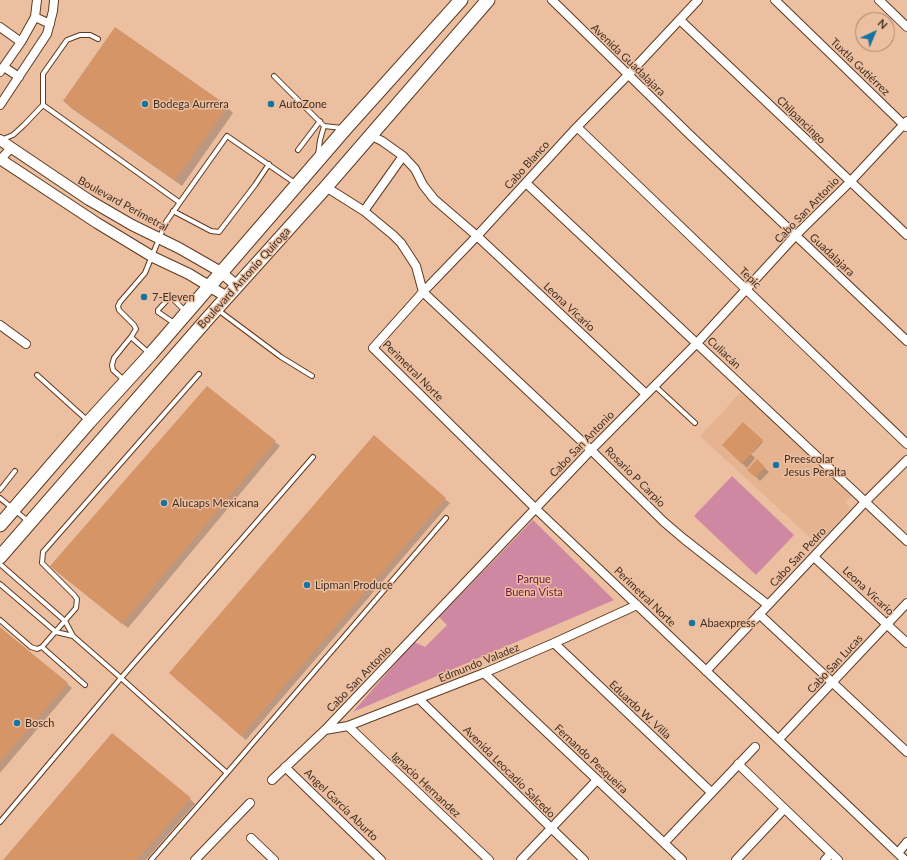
<!DOCTYPE html>
<html>
<head>
<meta charset="utf-8">
<style>
  body { margin:0 }
  #map { position:relative; width:907px; height:860px; overflow:hidden; background:#ecbfa1; font-family:Lato,sans-serif }
  canvas { display:block }
  .north { position:absolute; left:855px; top:12px; width:40px; height:40px; box-sizing:border-box; background:#ecbfa1; border:1px solid #a7856f; border-radius:50%; rotate:44deg; font-size:11px; font-weight:700; line-height:16px; text-align:center; color:#402f23 }
  .north::after { content:''; display:block; margin:auto; width:14px; height:18px; background:#1574a2; clip-path:polygon(50% 0,100% 100%,50% 72%,0 100%) }
</style>
</head>
<body>
<div id="map">
<canvas width="907" height="860"></canvas>
<div class="north">N</div>
</div>
<script>
const ctx = document.querySelector('canvas').getContext('2d');
ctx.lineJoin = 'round';
function paint(path, color) { ctx.fillStyle = color; ctx.fill(path, 'evenodd'); }
const toPath = rows => new Path2D(rows.map(r => 'M' + r).join(''));
function strokePath(path, color, width, dash) { ctx.strokeStyle = color; ctx.lineWidth = width; ctx.lineCap = dash ? 'butt' : 'round'; ctx.setLineDash(dash || []); ctx.stroke(path); }
function drawText(font, color, halo, rows, align = 'center') {
  ctx.font = font + ' Lato,sans-serif'; ctx.lineWidth = 3; ctx.setLineDash([]); ctx.textBaseline = 'middle'; ctx.strokeStyle = halo; ctx.fillStyle = color; for (const [text, x, y, turn = 0] of rows) {
    ctx.save(); ctx.translate(x, y); ctx.rotate((+turn || 0) * Math.PI / 180); ctx.textAlign = isNaN(turn) ? turn : align; if (halo) ctx.strokeText(text, 0, 0); ctx.fillText(text, 0, 0); ctx.restore();
  }
}
paint(toPath([
  [741,392,852,495,845,503,851,508,817,544,700,436]
]), '#e5b390');
paint(toPath([
  [732,476,794,535,756,575,694,516],
  [533,520,614,600,353,712,414,642,425,647,447,625,439,617]
]), '#ce88a2');
paint(toPath([
  [64,101,227,107,233,113,182,186,71,108],
  [743,424,763,442,753,453,750,450,749,452,755,458,747,468,723,445],
  [275,442,280,446,128,628,56,571],
  [757,461,769,472,760,481,749,470],
  [445,499,450,503,246,740,175,678],
  [0,628,72,688,0,773],
  [190,799,195,804,146,860,4,860]
]), '#0003');
paint(toPath([
  [115,27,228,106,175,180,63,101],
  [207,386,276,441,122,624,50,566],
  [743,422,763,440,742,464,722,445],
  [374,435,446,498,241,736,169,673],
  [757,459,765,467,755,477,747,470],
  [0,627,68,683,0,762],
  [112,733,191,798,137,860,3,860]
]), '#d59567');
const service = toPath([
  [274,76,324,126,342,128],
  [43,105,179,202],
  [1,140,13,135,24,125,43,105,43,74,67,40,80,35,90,35,98,39],
  [298,150,320,121],
  [318,155,320,140,324,126],
  [173,211,211,231,219,232,255,185,269,164],
  [218,310,281,357,312,376],
  [174,323,158,312,158,310,170,297,171,297,186,312],
  [150,354,131,337,136,329,134,325,119,310,118,306,120,302,145,273,166,222,227,136,295,183],
  [37,375,88,421],
  [125,381,113,370,112,365,114,358,131,337],
  [655,386,695,423],
  [313,457,121,678,227,773,446,518],
  [0,490,15,471],
  [0,498,29,522],
  [0,564,65,621,73,636,121,678,0,822],
  [0,584,56,632,73,636],
  [0,620,31,647,37,649,42,647,76,608,77,599,74,595,42,563,43,552,199,374],
  [42,647,85,685],
  [151,860,227,773]
]);
const minor = toPath([
  [552,0,690,135,907,341],
  [698,0,628,75,577,127,477,236,423,292,373,348,536,509,905,860],
  [775,0,906,127],
  [879,0,907,27],
  [35,17,50,24],
  [680,20,907,235],
  [0,27,21,42],
  [4,67,19,77],
  [0,72,21,42,35,17,37,0],
  [0,105,47,34,53,11,54,0],
  [577,127,907,444],
  [370,135,382,141,403,156,415,169,423,185,434,199,477,236,646,394],
  [0,160,11,148],
  [526,183,907,541],
  [326,187,364,211,393,235,401,243,416,266,423,292,591,450,664,522,684,539,768,605],
  [364,211,403,156],
  [0,325,26,344],
  [814,557,907,643],
  [759,614,907,752],
  [554,643,711,792],
  [706,671,866,501,907,460],
  [484,673,682,860],
  [419,699,584,860],
  [348,726,489,860],
  [325,730,348,726,484,673,554,643,637,605],
  [779,739,907,603],
  [738,764,838,860],
  [285,767,381,860],
  [272,780,325,730,591,450,697,343,795,236,850,182,907,121],
  [251,838,274,860],
  [664,843,755,747],
  [898,853,907,842],
  [195,860,250,803],
  [521,860,597,780],
  [736,860,784,809],
  [825,860,831,853]
]);
const tertiary = toPath([
  [0,140,89,200,132,225,179,248,221,272,237,286],
  [0,159,97,223,153,257,189,274,227,297]
]);
const primary = toPath([
  [0,525,89,422,151,354,346,128,461,0],
  [0,557,209,317,326,187,488,0]
]);
strokePath(service, '#5f3b20', 6);
strokePath(minor, '#5f3b20', 10);
strokePath(tertiary, '#5f3b20', 12);
strokePath(primary, '#5f3b20', 15);
strokePath(service, '#fff', 4);
strokePath(minor, '#fff', 8);
strokePath(tertiary, '#fff', 10);
strokePath(primary, '#fff', 13);
for (const [x, y, r, color] of [
  [145,104,4,"#1574a2"],
  [271,104,4,"#1574a2"],
  [144,297,4,"#1574a2"],
  [776,465,4,"#1574a2"],
  [164,503,4,"#1574a2"],
  [307,585,4,"#1574a2"],
  [692,623,4,"#1574a2"],
  [17,723,4,"#1574a2"]
]) { const dot = new Path2D(); dot.arc(x, y, r, 0, 2 * Math.PI); ctx.fillStyle = color; ctx.fill(dot); strokePath(dot, '#ecbfa1', 1.5); }
drawText('11px', '#402f23', '#ecbfa1', [
  ["Avenida Guadalajara",628,60,44],
  ["Tuxtla Gutiérrez",860,67,44],
  ["Chilpancingo",801,120,44],
  ["Cabo Blanco",527,165,-48],
  ["Boulevard Perimetral",123,204,29],
  ["Cabo San Antonio",807,210,-46],
  ["Guadalajara",832,255,43],
  ["Boulevard Antonio Quiroga",244,278,-48],
  ["Tepic",750,278,44],
  ["Leona Vicario",569,307,43],
  ["Culiacán",724,353,43],
  ["Perimetral Norte",413,371,45],
  ["Cabo San Antonio",582,444,-46],
  ["Rosario P Carpio",635,477,45],
  ["Cabo San Pedro",798,557,-47],
  ["Leona Vicario",868,591,43],
  ["Perimetral Norte",645,597,44],
  ["Edmundo Valadez",479,663,-22],
  ["Cabo San Lucas",835,664,-47],
  ["Cabo San Antonio",359,679,-46],
  ["Eduardo W. Villa",640,710,43],
  ["Fernando Pesqueira",591,759,43],
  ["Avenida Leocadio Salcedo",509,772,45],
  ["Ignacio Hernandez",426,785,43],
  ["Angel García Aburto",341,805,44]
]);
drawText('11px', '#402f23', '#ecbfa1', [
  ["Bodega Aurrera",153,104],
  ["AutoZone",279,104],
  ["7-Eleven",152,297],
  ["Preescolar",784,459],
  ["Jesus Peralta",784,472],
  ["Alucaps Mexicana",172,503],
  ["Lipman Produce",315,585],
  ["Abaexpress",700,623],
  ["Bosch",25,723]
], 'left');
drawText('11px', '#6e1540', '#ecbfa1', [
  ["Parque",534,579],
  ["Buena Vista",534,592]
]);
</script>
</body>
</html>
